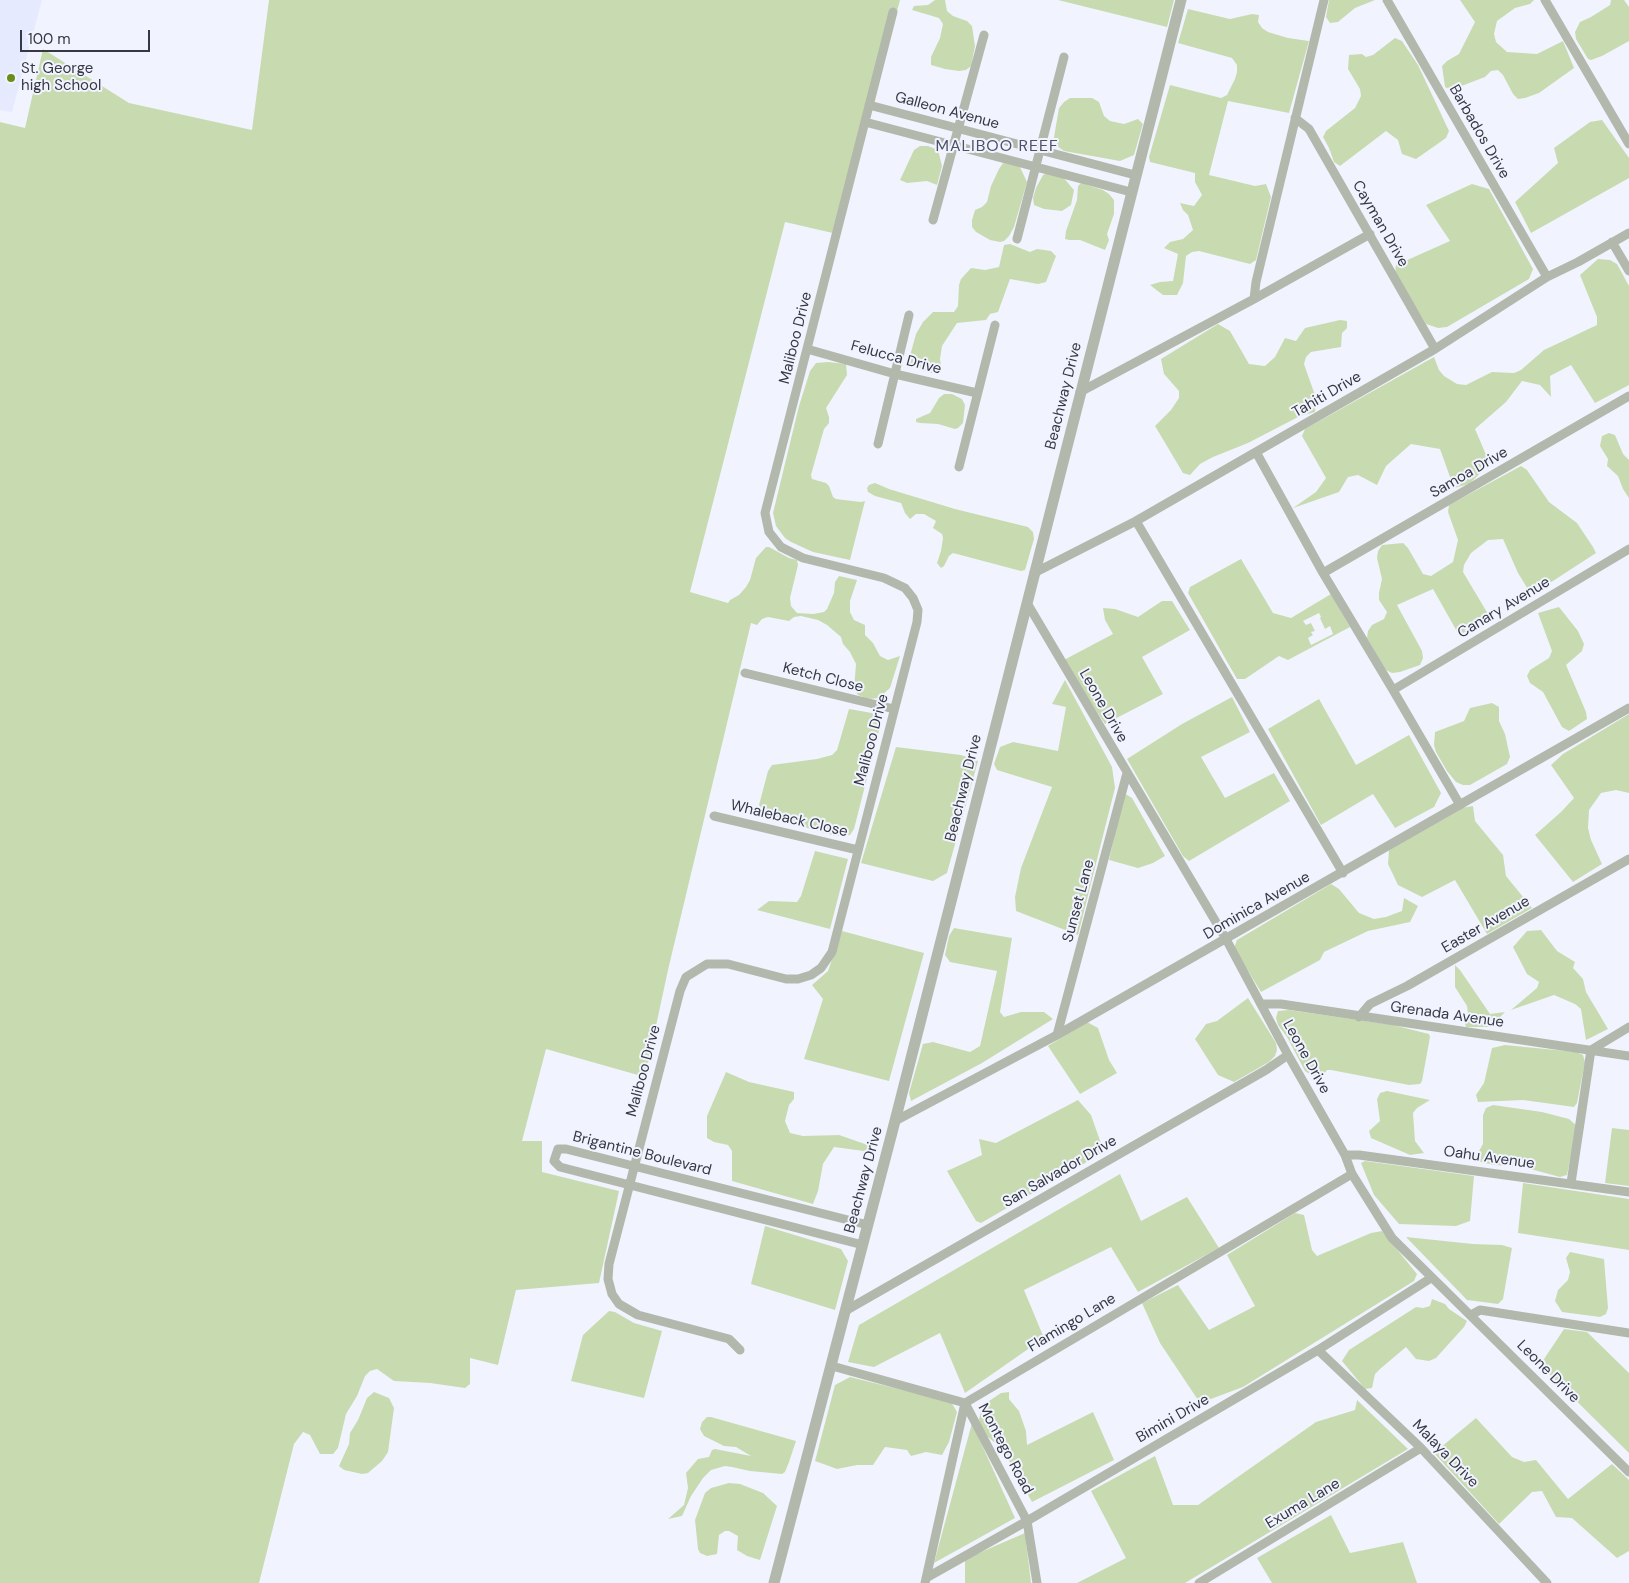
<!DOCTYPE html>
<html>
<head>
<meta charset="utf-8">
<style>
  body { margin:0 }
  #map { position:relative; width:1629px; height:1583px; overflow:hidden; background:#f1f4ff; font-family:"DM Sans",sans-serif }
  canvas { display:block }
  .scale { position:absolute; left:20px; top:30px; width:130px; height:22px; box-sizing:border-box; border:2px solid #363843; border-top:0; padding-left:6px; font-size:15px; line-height:18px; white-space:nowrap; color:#363843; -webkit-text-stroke:4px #f1f4ff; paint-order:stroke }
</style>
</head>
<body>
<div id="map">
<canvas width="1629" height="1583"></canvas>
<div class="scale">100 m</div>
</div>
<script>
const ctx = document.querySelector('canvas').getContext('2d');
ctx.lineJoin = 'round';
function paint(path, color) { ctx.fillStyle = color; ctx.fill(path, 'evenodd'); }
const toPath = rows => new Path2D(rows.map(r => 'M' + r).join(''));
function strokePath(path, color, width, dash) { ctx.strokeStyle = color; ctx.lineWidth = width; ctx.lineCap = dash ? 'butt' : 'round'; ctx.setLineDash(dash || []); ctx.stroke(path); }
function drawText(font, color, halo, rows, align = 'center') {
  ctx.font = font + ' "DM Sans",sans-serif'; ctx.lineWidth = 4; ctx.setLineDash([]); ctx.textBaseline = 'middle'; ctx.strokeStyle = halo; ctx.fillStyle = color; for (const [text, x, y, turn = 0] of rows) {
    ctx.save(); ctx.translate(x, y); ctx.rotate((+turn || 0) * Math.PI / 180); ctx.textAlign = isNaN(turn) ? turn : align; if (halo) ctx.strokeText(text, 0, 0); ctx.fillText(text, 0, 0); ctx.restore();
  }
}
paint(toPath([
  [0,0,42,0,12,112,0,110]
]), '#e5eaff');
paint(toPath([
  [269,0,900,0,837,234,785,222,690,592,728,603,730,600,739,595,746,587,750,580,756,558,766,547,769,547,789,558,797,560,798,565,790,598,791,606,797,613,813,614,824,612,827,609,834,593,835,582,839,576,857,580,850,601,850,612,854,620,865,625,865,635,873,643,880,656,888,660,900,656,890,688,879,698,868,699,858,695,854,689,856,664,850,652,843,644,841,637,827,625,818,620,801,616,794,617,789,621,768,617,762,619,757,625,751,623,668,970,645,1077,546,1049,522,1141,542,1141,542,1172,619,1191,599,1283,516,1290,498,1365,470,1358,470,1384,465,1388,430,1383,394,1381,377,1369,370,1371,365,1376,357,1396,346,1414,338,1448,333,1454,320,1454,310,1435,303,1432,294,1444,259,1583,0,1583,0,122,25,128,43,49,129,103,252,130],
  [935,0,945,0,947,11,953,16,967,21,972,26,975,46,971,66,966,70,959,71,945,69,931,65,931,57,940,38,943,24,939,18,912,10,914,6,928,5],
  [1058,0,1174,0,1167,27],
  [1329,0,1375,0,1355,8,1338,22,1330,23,1326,17],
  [1460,0,1534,0,1530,4,1515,8,1497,21,1494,34,1496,42,1507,52,1537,54,1563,41,1574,68,1539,93,1525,98,1518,99,1513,94,1503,75,1498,70,1491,71,1485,77,1451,90,1445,87,1442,66,1447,61,1459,54,1475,22],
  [1611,0,1624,0,1629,7,1629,41,1602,56,1591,60,1588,59,1576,39,1575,32,1580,22,1591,17,1610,5],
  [1188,9,1230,19,1252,14,1259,15,1258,22,1262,28,1268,32,1288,38,1309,41,1289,113,1228,101,1209,175,1255,186,1266,184,1271,197,1256,260,1250,264,1199,251,1192,252,1186,256,1183,283,1177,295,1163,295,1150,285,1160,282,1173,281,1178,254,1164,248,1170,242,1183,239,1193,230,1188,215,1183,210,1180,203,1194,206,1202,195,1195,182,1195,173,1150,162,1149,157,1170,85,1221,98,1227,95,1235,79,1237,72,1237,65,1232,58,1178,43],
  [1395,38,1402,41,1418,65,1449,131,1446,138,1416,159,1402,154,1398,140,1386,131,1340,166,1334,162,1329,148,1323,137,1326,131,1355,108,1361,96,1360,89,1348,69,1349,55,1362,54,1366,57,1373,55],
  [1070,98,1092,98,1099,102,1104,116,1110,121,1124,124,1138,119,1143,124,1134,155,1120,161,1064,151,1053,143,1059,108,1064,102],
  [1602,120,1629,158,1629,178,1531,233,1515,202,1558,163,1554,148,1590,122],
  [920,146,928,146,938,150,942,166,937,185,927,181,907,183,900,180,914,150],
  [1003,163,1019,165,1027,182,1014,227,1009,236,1004,241,1000,242,990,240,976,232,972,227,972,220,975,210,982,207,987,202,991,186,999,169],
  [1047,173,1062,176,1074,190,1071,205,1062,211,1044,209,1034,205,1033,198,1036,188,1043,175],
  [1081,183,1103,190,1109,194,1114,200,1114,214,1107,234,1109,240,1105,250,1080,240,1069,240,1065,239,1066,231,1077,200,1078,186],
  [1472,184,1489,189,1533,269,1529,279,1447,327,1438,328,1426,324,1395,273,1396,265,1450,241,1426,205],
  [1010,244,1030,252,1037,249,1051,251,1056,256,1046,282,1038,284,1010,279,998,312,990,314,986,320,957,323,942,346,940,359,941,366,938,372,931,373,908,363,916,334,923,322,933,312,954,312,958,306,959,285,961,279,971,268,985,270,999,267,1004,245],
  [1598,259,1610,260,1617,264,1629,286,1629,385,1595,403,1571,365,1550,376,1551,397,1540,385,1522,381,1506,402,1475,429,1490,464,1469,484,1454,488,1440,449,1411,444,1386,466,1377,485,1358,475,1348,477,1339,492,1293,508,1316,492,1326,478,1302,436,1305,429,1434,357,1439,370,1444,376,1457,384,1466,385,1492,372,1514,373,1521,370,1544,350,1597,325,1597,317,1580,275],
  [1340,320,1347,321,1347,328,1342,333,1341,347,1311,352,1306,357,1304,364,1316,398,1315,412,1300,416,1248,443,1213,457,1200,464,1190,475,1183,473,1155,426,1171,410,1179,398,1179,391,1164,374,1161,359,1218,324,1230,331,1249,364,1265,366,1275,357,1285,338,1296,341,1305,328],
  [828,362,846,364,847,375,826,408,829,417,829,423,824,429,811,475,812,479,826,483,829,486,833,497,836,499,861,502,865,501,850,560,813,552,791,542,785,538,776,526,773,513,799,406,810,371,816,363],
  [944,394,952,394,962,399,965,405,963,423,958,428,955,429,938,424,920,423,916,422,916,419,930,413,939,398],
  [1609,433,1615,435,1623,454,1629,460,1629,498,1623,489,1618,476,1607,466,1608,459,1600,446,1602,436],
  [1521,466,1527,470,1549,502,1577,523,1593,547,1596,553,1536,592,1529,591,1518,573,1503,539,1488,540,1471,553,1464,565,1463,572,1491,619,1459,635,1433,589,1397,605,1422,651,1423,658,1420,665,1400,672,1392,673,1386,670,1367,638,1368,631,1372,625,1384,619,1387,612,1379,600,1379,593,1382,579,1377,558,1378,551,1382,545,1403,543,1408,548,1423,574,1431,576,1453,562,1458,540,1448,512,1449,505],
  [875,483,889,489,955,509,1028,527,1033,532,1034,539,1025,570,1021,571,953,553,949,556,944,566,941,568,937,563,941,551,943,538,942,534,933,528,936,521,924,514,916,514,910,519,905,513,901,503,875,496,868,492,867,488,869,485],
  [1241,559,1273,613,1291,618,1331,594,1350,627,1288,660,1279,656,1245,679,1237,679,1188,593,1190,587],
  [1319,613,1321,617,1320,618,1325,629,1330,626,1333,634,1311,645,1308,638,1313,635,1311,632,1315,631,1311,623,1306,625,1303,621],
  [1162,601,1172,601,1190,630,1142,657,1163,694,1105,724,1062,661,1113,634,1105,620,1103,608,1115,609,1138,617],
  [1559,607,1578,631,1584,644,1582,651,1566,665,1586,712,1587,719,1569,731,1562,727,1543,692,1530,683,1527,676,1530,670,1549,658,1552,651,1538,613],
  [1065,680,1112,767,1115,788,1078,935,1016,911,1015,897,1021,868,1052,787,997,770,994,764,1000,747,1013,742,1058,751,1066,707,1052,704],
  [1232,697,1250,732,1201,757,1225,798,1274,773,1290,801,1189,861,1183,856,1127,759,1182,724],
  [1319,699,1356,765,1409,735,1441,793,1434,807,1395,828,1373,794,1321,825,1268,729],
  [1492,703,1499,707,1499,721,1505,734,1510,757,1507,764,1470,785,1463,785,1456,782,1447,771,1436,752,1434,745,1435,732,1464,721,1470,708],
  [849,709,872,713,881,723,854,829,850,835,836,836,768,817,759,805,768,771,772,765,817,759,832,755,837,750],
  [1629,714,1629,793,1616,790,1601,793,1589,810,1588,828,1591,840,1602,864,1573,882,1535,835,1561,812,1574,798,1551,765,1563,754],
  [896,747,961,755,978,761,947,873,933,881,861,863],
  [1124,793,1132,798,1165,856,1153,863,1138,868,1109,860],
  [1473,806,1475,821,1503,855,1506,876,1532,908,1487,934,1455,880,1422,897,1398,885,1388,864,1389,850,1460,808],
  [815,851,848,859,830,929,757,910,769,901,797,902,801,896],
  [1331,884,1339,889,1359,913,1374,919,1386,917,1402,911,1404,898,1418,906,1410,922,1368,931,1324,952,1320,960,1261,992,1234,948,1237,940],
  [954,928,1012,938,1000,1012,1004,1017,1021,1012,1044,1012,1053,1019,982,1063,911,1101,909,1093,923,1044,933,1042,970,1052,980,1046,997,971,950,962,945,955,949,936],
  [1541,930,1557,951,1575,962,1573,968,1583,979,1586,992,1608,1029,1586,1040,1581,1009,1575,1004,1554,995,1511,1010,1537,988,1539,982,1527,974,1513,947,1527,931],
  [842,931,924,953,889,1081,804,1059,823,999,812,985,828,971],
  [1455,965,1460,970,1490,1014,1505,1012,1497,1020,1497,1027,1466,1027,1464,1020,1468,1013,1467,1006,1455,987],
  [1248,998,1276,1043,1277,1050,1275,1056,1269,1062,1234,1082,1218,1075,1195,1039,1206,1024,1217,1021],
  [1289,1010,1393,1025,1429,1034,1430,1037,1422,1081,1420,1084,1409,1085,1331,1070,1327,1070,1321,1078,1314,1077,1305,1071,1287,1037,1278,1025,1276,1018,1278,1011],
  [1087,1022,1098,1028,1109,1060,1117,1073,1080,1094,1048,1046],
  [1505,1045,1576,1052,1583,1055,1585,1062,1577,1103,1574,1107,1523,1100,1478,1102,1476,1095,1484,1083,1492,1048],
  [726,1072,749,1082,794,1092,794,1099,789,1105,785,1121,790,1133,803,1136,839,1135,865,1144,871,1148,864,1151,834,1147,823,1164,818,1191,813,1204,732,1181,732,1151,728,1145,714,1142,707,1138,707,1116],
  [1387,1091,1430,1100,1417,1108,1413,1113,1415,1141,1424,1153,1410,1155,1371,1138,1369,1131,1380,1121,1377,1099,1380,1093],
  [1078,1100,1091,1115,1104,1152,981,1223,976,1221,947,1171,982,1155,979,1139,996,1143],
  [1493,1105,1542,1112,1569,1119,1577,1126,1567,1175,1560,1177,1523,1167,1494,1165,1468,1159,1479,1151,1483,1144,1483,1115,1486,1108],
  [1612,1128,1629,1130,1629,1186,1605,1183],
  [1365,1161,1474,1176,1470,1221,1456,1226,1399,1224,1374,1195,1361,1163],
  [1120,1174,1141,1221,1187,1197,1219,1248,1138,1292,1111,1247,1024,1290,1044,1338,965,1393,940,1333,874,1367,848,1362,859,1325],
  [1523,1183,1629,1199,1629,1250,1518,1233],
  [1295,1213,1304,1215,1312,1250,1317,1256,1371,1233,1382,1231,1417,1274,1414,1281,1243,1387,1200,1403,1160,1343,1142,1303,1178,1285,1209,1330,1255,1306,1227,1255],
  [765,1226,841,1249,848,1261,835,1310,751,1284],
  [1406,1237,1473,1244,1502,1245,1512,1248,1503,1299,1498,1304,1467,1300],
  [1570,1252,1604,1259,1608,1308,1606,1314,1600,1317,1562,1312,1555,1301,1558,1290,1568,1280,1570,1272,1566,1258],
  [1432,1299,1445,1304,1449,1309,1467,1321,1464,1327,1436,1358,1429,1361,1416,1359,1406,1347,1380,1369,1375,1374,1372,1388,1365,1389,1342,1361,1349,1350,1416,1307,1423,1308,1430,1306],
  [609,1311,615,1312,634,1323,662,1331,644,1398,571,1381,583,1335],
  [1564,1329,1587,1332,1629,1373,1629,1453,1540,1365],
  [850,1377,951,1402,957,1412,949,1442,942,1455,926,1452,911,1456,907,1450,885,1447,873,1465,857,1465,837,1469,815,1461,835,1385],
  [374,1392,389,1398,394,1408,388,1452,382,1461,368,1473,362,1474,344,1470,339,1466,349,1444,350,1433,358,1420,367,1398],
  [1009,1392,1009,1399,1019,1411,1026,1431,1027,1445,1093,1412,1114,1460,1032,1502,1008,1459,1002,1454,1000,1447,982,1432,979,1419,983,1405,1001,1393],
  [1357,1400,1408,1449,1185,1583,1077,1583,1126,1558,1091,1491,1155,1456,1173,1505,1198,1505,1316,1422,1355,1410],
  [707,1417,711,1417,796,1441,789,1462,785,1472,782,1474,750,1471,732,1467,725,1466,711,1470,703,1478,691,1496,682,1516,668,1519,684,1505,688,1488,686,1473,698,1459,709,1457,712,1450,715,1449,751,1456,736,1447,724,1446,704,1436,700,1429,702,1422],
  [1476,1418,1512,1457,1524,1462,1536,1460,1568,1499,1612,1464,1629,1480,1629,1551,1617,1558,1572,1518,1556,1517,1542,1491,1532,1492,1499,1524,1434,1453],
  [972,1423,1015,1518,934,1563],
  [729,1483,740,1484,763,1493,777,1506,760,1560,747,1556,737,1550,738,1536,729,1531,725,1531,719,1535,717,1554,707,1556,700,1553,698,1549,695,1520,705,1493,711,1488],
  [1331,1515,1350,1553,1403,1542,1417,1583,1272,1583,1257,1558],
  [1025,1533,1031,1583,965,1583,965,1559]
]), '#c8dbb0');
strokePath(toPath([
  [1387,0,1547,277],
  [1545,0,1629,144],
  [869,105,1135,175],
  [1295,118,1309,129,1435,349],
  [865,122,1131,192],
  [933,220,984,35],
  [1017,239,1064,57],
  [1612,242,1629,271],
  [1254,299,1256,282,1324,0],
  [807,349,895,374,977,393],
  [1080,392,1254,299,1370,234],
  [878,444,909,315],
  [1256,452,1323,573,1393,690,1460,805],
  [959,467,995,325],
  [1136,521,1343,873],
  [1034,573,1136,521,1435,349,1547,277,1578,262,1629,233],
  [1323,573,1629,396],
  [1027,603,1226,939,1288,1055,1345,1155,1352,1174,1392,1238,1629,1472],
  [745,673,894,709],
  [1393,690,1629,549],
  [714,816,858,850],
  [1261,1004,1281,1004,1629,1056],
  [1359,1017,1370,1004,1407,986,1629,859],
  [1057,1035,1127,773],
  [895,1121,1057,1035,1629,708],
  [1345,1155,1359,1155,1629,1192],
  [1571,1183,1591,1050,1629,1027],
  [863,1245,560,1167,554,1161,558,1149,566,1149,868,1225],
  [845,1311,1266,1070,1288,1055],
  [1471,1315,1480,1310,1629,1333],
  [740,1350,729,1339,638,1315,619,1304,612,1294,608,1279,609,1264,680,991,686,977,707,964,728,964,786,979,798,979,811,975,821,968,832,952,917,622,918,610,913,598,905,588,884,578,803,558,781,547,769,532,765,513,893,12],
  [1318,1350,1421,1448,1547,1583],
  [832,1366,965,1403,1027,1521,1037,1583],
  [926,1578,1027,1521,1318,1350,1431,1278],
  [925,1583,965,1403,1352,1174],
  [1199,1583,1421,1448]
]), '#b3b8ac', 9);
strokePath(toPath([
  [774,1583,895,1121,1181,0]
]), '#b3b8ac', 11);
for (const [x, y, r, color] of [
  [11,78,5,"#688e19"]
]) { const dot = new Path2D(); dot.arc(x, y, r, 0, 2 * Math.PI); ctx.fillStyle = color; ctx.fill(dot); strokePath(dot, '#f1f4ff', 2); }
drawText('15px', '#363843', '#f1f4ff', [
  ["St. George",21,69],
  ["high School",21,86]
], 'left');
drawText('15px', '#363843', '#f1f4ff', [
  ["Galleon Avenue",947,111,15],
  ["Barbados Drive",1479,132,60],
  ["Cayman Drive",1380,224,60],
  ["Maliboo Drive",796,338,-76],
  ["Felucca Drive",896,358,15],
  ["Tahiti Drive",1327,395,-30],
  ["Beachway Drive",1064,396,-76],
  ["Samoa Drive",1469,473,-30],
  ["Canary Avenue",1504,608,-31],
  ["Ketch Close",823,678,14],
  ["Leone Drive",1103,706,60],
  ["Maliboo Drive",872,740,-75],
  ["Beachway Drive",964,788,-76],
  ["Whaleback Close",789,819,13],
  ["Sunset Lane",1079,901,-75],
  ["Dominica Avenue",1257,906,-30],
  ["Easter Avenue",1486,925,-30],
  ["Grenada Avenue",1447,1015,8],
  ["Leone Drive",1306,1057,61],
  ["Maliboo Drive",644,1071,-75],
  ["Brigantine Boulevard",642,1154,14],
  ["Oahu Avenue",1489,1158,8],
  ["San Salvador Drive",1060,1172,-30],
  ["Beachway Drive",864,1180,-75],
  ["Flamingo Lane",1072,1323,-31],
  ["Leone Drive",1548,1372,45],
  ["Bimini Drive",1173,1419,-30],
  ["Montego Road",1005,1449,62],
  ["Malaya Drive",1445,1454,46],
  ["Exuma Lane",1303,1504,-31]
]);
ctx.letterSpacing = '1px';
drawText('16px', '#4c5168', '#f1f4ff', [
  ["MALIBOO REEF",997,147]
]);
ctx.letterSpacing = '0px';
</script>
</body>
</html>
